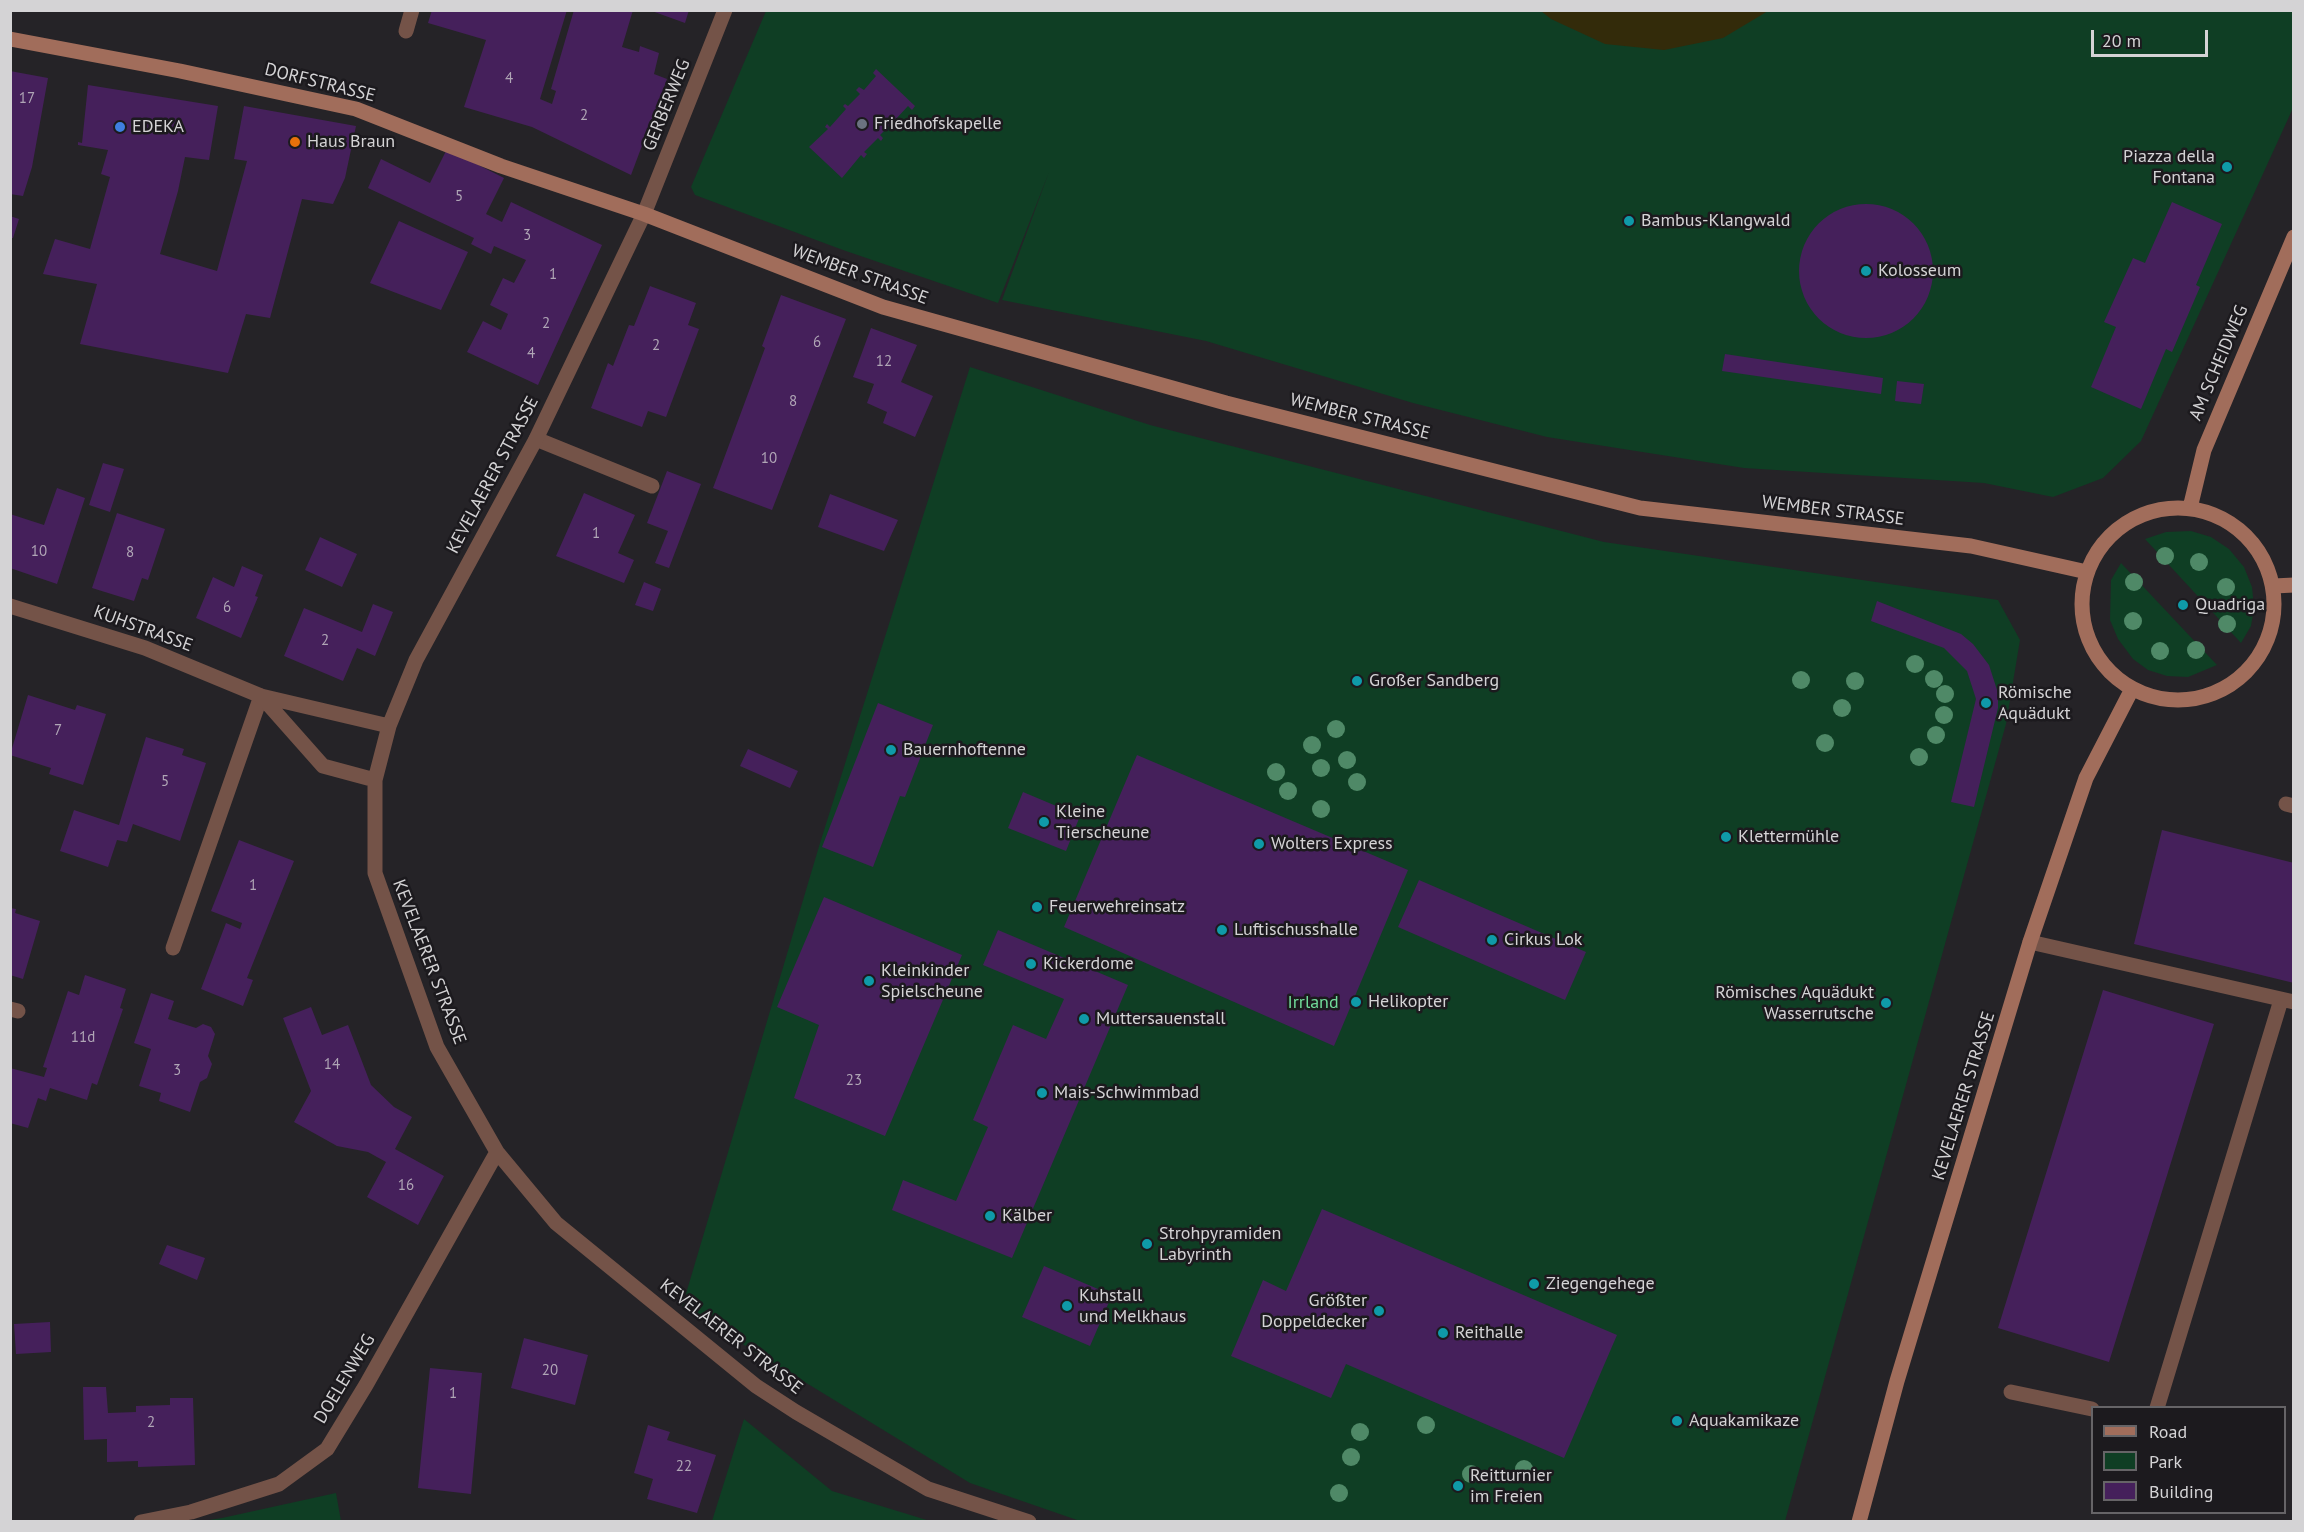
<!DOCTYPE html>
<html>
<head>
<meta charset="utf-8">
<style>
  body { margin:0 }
  #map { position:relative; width:2304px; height:1532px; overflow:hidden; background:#252327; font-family:"PT Sans",sans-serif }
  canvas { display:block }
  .frame { position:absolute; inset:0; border:12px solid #d4d3d5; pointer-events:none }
  .legend { position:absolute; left:2091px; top:1406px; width:195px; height:108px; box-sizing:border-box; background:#1c1a1e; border:2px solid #666467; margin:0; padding:8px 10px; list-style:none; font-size:18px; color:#d4d3d5 }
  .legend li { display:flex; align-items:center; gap:12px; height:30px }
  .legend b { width:30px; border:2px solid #666467 }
  .scale { position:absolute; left:2091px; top:30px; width:117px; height:27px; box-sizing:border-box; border:3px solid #d4d3d5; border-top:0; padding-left:8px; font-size:18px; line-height:21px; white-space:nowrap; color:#d4d3d5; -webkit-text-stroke:4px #1c1a1e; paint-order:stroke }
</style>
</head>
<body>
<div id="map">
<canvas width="2304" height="1532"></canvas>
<div class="frame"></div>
<ul class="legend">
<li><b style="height:8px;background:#a16d5b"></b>Road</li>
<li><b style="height:16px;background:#0f3e24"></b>Park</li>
<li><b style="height:16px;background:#45205b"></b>Building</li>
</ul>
<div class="scale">20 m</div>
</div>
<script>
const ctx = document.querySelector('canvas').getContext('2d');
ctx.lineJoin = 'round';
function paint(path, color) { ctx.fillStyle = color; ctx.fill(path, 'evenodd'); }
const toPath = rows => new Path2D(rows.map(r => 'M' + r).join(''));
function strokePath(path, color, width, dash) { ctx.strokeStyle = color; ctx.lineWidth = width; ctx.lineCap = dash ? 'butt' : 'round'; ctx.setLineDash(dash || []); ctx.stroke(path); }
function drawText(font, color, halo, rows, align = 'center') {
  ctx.font = font + ' "PT Sans",sans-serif'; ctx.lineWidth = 5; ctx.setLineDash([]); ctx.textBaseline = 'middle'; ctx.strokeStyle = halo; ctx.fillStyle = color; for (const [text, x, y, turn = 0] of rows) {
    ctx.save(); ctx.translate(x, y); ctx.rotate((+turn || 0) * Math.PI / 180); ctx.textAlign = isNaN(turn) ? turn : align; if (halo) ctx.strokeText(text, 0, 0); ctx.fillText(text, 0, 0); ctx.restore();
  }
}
paint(toPath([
  [766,11,2293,11,2293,108,2141,441,2103,478,2053,497,1984,483,1744,468,1547,437,1413,403,1206,341,1002,300,1049,172,998,303,843,250,695,195,691,187],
  [970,367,1150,425,1604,542,1998,600,2020,640,2006,724,1785,1521,1080,1521,970,1483,682,1307,820,843],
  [2191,531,2211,537,2229,549,2244,567,2252,587,2254,607,2251,626,2241,643,2145,539,2166,532],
  [2121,563,2217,665,2188,677,2167,676,2148,670,2133,659,2118,639,2110,620,2111,580],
  [744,1419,832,1491,930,1521,712,1521],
  [336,1493,341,1521,203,1521,222,1518]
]), '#0f3e24');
paint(toPath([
  [1541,11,1768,11,1723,38,1664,50,1605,44,1551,19]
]), '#332b0a');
paint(toPath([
  [432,10,567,10,540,99,552,104,556,91,551,89,574,10,633,10,622,47,639,52,640,46,659,53,654,74,667,79,631,175,532,127,464,107,486,40,428,23],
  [649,10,689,10,685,23],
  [876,69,915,106,912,110,908,106,895,120,899,123,896,127,892,123,880,135,883,138,881,141,878,138,864,152,867,154,864,158,861,155,842,178,809,147,828,129,825,127,827,124,830,127,846,109,843,106,845,104,848,106,860,94,856,90,859,87,864,90,876,76,873,73],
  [10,71,48,78,32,167,23,196,10,194],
  [88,85,218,106,209,160,185,157,178,191,160,254,217,271,247,161,234,159,244,106,356,126,345,178,333,204,302,199,270,318,246,314,228,373,80,344,97,284,43,274,55,239,90,249,110,177,101,174,108,150,78,145,78,142,82,143],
  [447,149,504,178,486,214,502,222,511,202,602,245,538,385,467,352,483,321,501,330,508,314,490,305,503,278,514,283,526,260,494,246,491,254,471,244,474,238,368,188,381,159,430,183],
  [2172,202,2222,224,2196,285,2200,287,2172,352,2166,349,2141,409,2091,387,2116,327,2104,322,2133,258,2145,263],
  '1799 271a67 67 0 1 1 134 0a67 67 0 1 1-134 0Z',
  [10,216,19,219,13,238,10,238],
  [399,221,468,252,441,310,370,283],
  [650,286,696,303,688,325,699,329,666,417,648,411,642,427,591,408,608,363,613,366,629,325,634,326],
  [781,295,846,319,772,510,713,488,765,348,762,346],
  [871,328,917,345,901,382,933,396,915,437,883,423,887,412,867,403,874,384,853,377],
  [1725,354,1883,378,1881,394,1722,371],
  [1897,381,1924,384,1921,404,1895,401],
  [103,463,124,469,110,512,89,505],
  [667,471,701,484,669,568,655,563,668,531,647,523],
  [57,488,85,498,57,584,10,568,10,514,44,525],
  [584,493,635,515,618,553,634,560,624,583,556,556],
  [830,494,898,520,884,551,818,527],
  [117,513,165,529,148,580,142,578,134,601,92,588],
  [320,537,357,554,342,587,305,570],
  [242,566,263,575,255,596,258,597,241,638,196,618,213,577,234,587],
  [644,582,661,589,653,611,635,605],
  [1877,601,1961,634,1973,644,1989,665,1998,693,1998,708,1974,807,1951,802,1976,699,1967,671,1944,648,1871,621],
  [373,604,393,612,375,656,357,648,343,681,284,656,304,608,362,632],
  [28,695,75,710,77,705,106,714,83,785,49,774,51,768,10,755],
  [878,703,933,725,905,797,900,796,873,867,822,847],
  [146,737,184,749,182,755,206,763,180,841,133,824,127,842,117,840,108,867,60,851,74,810,119,825],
  [748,749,798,771,790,788,740,766],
  [1137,755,1408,870,1334,1046,1064,927],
  [1023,792,1080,816,1066,851,1008,828],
  [2162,830,2294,863,2294,983,2134,944],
  [239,840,294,861,247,978,253,980,243,1006,201,989,226,923,240,929,242,923,211,911],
  [1419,880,1586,952,1565,1000,1398,927],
  [824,897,962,955,885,1136,794,1098,819,1025,777,1007],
  [10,908,16,909,15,913,40,921,23,979,10,975],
  [998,930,1128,985,1012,1258,892,1210,903,1180,956,1201,988,1127,973,1120,1013,1025,1046,1039,1064,999,983,965],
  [85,975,126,989,120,1008,123,1009,97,1085,92,1083,87,1100,50,1088,46,1101,38,1098,28,1128,10,1123,10,1068,44,1077,47,1068,43,1067,68,991,79,995],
  [2103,990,2214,1024,2109,1362,1998,1328],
  [151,993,174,1001,168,1019,196,1028,203,1024,211,1027,215,1034,208,1056,212,1064,207,1078,200,1082,190,1112,159,1101,161,1093,139,1086,151,1049,134,1043],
  [311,1007,322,1035,348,1025,371,1085,394,1107,412,1117,395,1149,444,1176,418,1225,367,1197,386,1162,368,1152,337,1146,294,1122,311,1091,283,1018],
  [1322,1209,1617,1335,1564,1458,1346,1364,1331,1398,1231,1356,1263,1280,1286,1291],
  [167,1245,205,1258,197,1280,159,1264],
  [1044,1266,1112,1295,1090,1346,1022,1317],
  [50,1322,51,1352,16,1354,14,1324],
  [524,1338,588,1355,575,1405,511,1388],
  [430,1368,482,1373,471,1494,418,1488],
  [83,1387,106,1387,108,1413,136,1412,136,1406,170,1405,170,1398,193,1398,195,1465,138,1467,138,1461,107,1462,107,1439,84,1440],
  [648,1425,670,1432,667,1440,716,1455,697,1513,647,1499,653,1479,634,1473]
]), '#45205b');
strokePath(toPath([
  [406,31,412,10],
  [536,439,652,486],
  [2286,804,2294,806],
  [2030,942,2294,1002],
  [173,948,261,696],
  [2011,1392,2092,1409],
  [2157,1408,2281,1000]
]), '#745348', 15);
strokePath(toPath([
  [725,10,644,214,536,439,416,660,389,726,375,780,375,873,437,1047,497,1152,556,1223,756,1386,796,1412,928,1489,1029,1522],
  [10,606,145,648,261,696,389,726],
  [261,696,323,766,375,780],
  [10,1009,18,1011],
  [141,1522,191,1512,279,1484,327,1449,366,1385,497,1152]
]), '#745348', 15);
strokePath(toPath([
  [10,39,180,71,356,109,501,166,644,214,883,307,1226,403,1640,508,1971,546,2087,572],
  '2082 604a96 96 0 1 1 192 0a96 96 0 1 1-192 0Z',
  [2190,508,2204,450,2294,237],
  [2274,586,2294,585],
  [1859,1522,1897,1381,2030,942,2086,778,2131,691]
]), '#a16d5b', 15);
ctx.fillStyle = '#4f8967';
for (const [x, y] of [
  [2165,556],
  [2199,562],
  [2134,582],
  [2226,587],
  [2133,621],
  [2227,624],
  [2196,650],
  [2160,651],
  [1915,664],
  [1934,679],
  [1801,680],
  [1855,681],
  [1945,694],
  [1842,708],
  [1944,715],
  [1336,729],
  [1936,735],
  [1825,743],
  [1312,745],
  [1919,757],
  [1347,760],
  [1321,768],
  [1276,772],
  [1357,782],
  [1288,791],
  [1321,809],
  [1426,1425],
  [1360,1432],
  [1351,1457],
  [1524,1469],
  [1471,1474],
  [1339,1493]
]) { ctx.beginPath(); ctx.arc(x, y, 9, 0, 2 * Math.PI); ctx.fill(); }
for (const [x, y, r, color] of [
  [862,124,6,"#6b7280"],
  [120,127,6,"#3f7fe0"],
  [295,142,6,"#e8710a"],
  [2227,167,6,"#0f9aa8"],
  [1629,221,6,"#0f9aa8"],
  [1866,271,6,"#0f9aa8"],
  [2183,605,6,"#0f9aa8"],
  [1357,681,6,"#0f9aa8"],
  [1986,703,6,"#0f9aa8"],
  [891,750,6,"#0f9aa8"],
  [1044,822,6,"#0f9aa8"],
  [1726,837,6,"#0f9aa8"],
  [1259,844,6,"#0f9aa8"],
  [1037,907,6,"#0f9aa8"],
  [1222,930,6,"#0f9aa8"],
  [1492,940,6,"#0f9aa8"],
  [1031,964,6,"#0f9aa8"],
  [869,981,6,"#0f9aa8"],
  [1356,1002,6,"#0f9aa8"],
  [1886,1003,6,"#0f9aa8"],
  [1084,1019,6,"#0f9aa8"],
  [1042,1093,6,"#0f9aa8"],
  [990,1216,6,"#0f9aa8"],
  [1147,1244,6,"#0f9aa8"],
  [1534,1284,6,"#0f9aa8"],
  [1067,1306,6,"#0f9aa8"],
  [1379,1311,6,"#0f9aa8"],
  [1443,1333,6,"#0f9aa8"],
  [1677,1421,6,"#0f9aa8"],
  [1458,1486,6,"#0f9aa8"]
]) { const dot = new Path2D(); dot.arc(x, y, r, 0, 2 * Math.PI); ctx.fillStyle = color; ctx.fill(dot); strokePath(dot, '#1c1a1e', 2); }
drawText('15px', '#b0a6b6', null, [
  ["4",509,79],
  ["17",27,99],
  ["2",584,116],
  ["5",459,197],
  ["3",527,236],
  ["1",553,275],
  ["2",546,324],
  ["6",817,343],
  ["2",656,346],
  ["4",531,354],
  ["12",884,362],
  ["8",793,402],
  ["10",769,459],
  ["1",596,534],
  ["10",39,552],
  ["8",130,553],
  ["6",227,608],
  ["2",325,641],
  ["7",58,731],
  ["5",165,782],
  ["1",253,886],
  ["11d",83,1038],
  ["14",332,1065],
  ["3",177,1071],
  ["23",854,1081],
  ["16",406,1186],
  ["20",550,1371],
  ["1",453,1394],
  ["2",151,1423],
  ["22",684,1467]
]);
drawText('18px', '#d4d3d5', '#1c1a1e', [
  ["DORFSTRASSE",320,83,14],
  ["GERBERWEG",667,105,-68],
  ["WEMBER STRASSE",860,275,20],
  ["AM SCHEIDWEG",2219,363,-67],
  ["WEMBER STRASSE",1360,417,14],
  ["KEVELAERER STRASSE",493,475,-62],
  ["WEMBER STRASSE",1833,511,7],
  ["KUHSTRASSE",143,629,20],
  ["KEVELAERER STRASSE",429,962,69],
  ["KEVELAERER STRASSE",1964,1096,-73],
  ["KEVELAERER STRASSE",731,1337,38],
  ["DOELENWEG",345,1379,-59]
]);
drawText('18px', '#d4d3d5', '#1c1a1e', [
  ["Friedhofskapelle",874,124],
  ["EDEKA",132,127],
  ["Haus Braun",307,142],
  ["Piazza della",2215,157,"right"],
  ["Fontana",2215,178,"right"],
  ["Bambus-Klangwald",1641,221],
  ["Kolosseum",1878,271],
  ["Quadriga",2195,605],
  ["Großer Sandberg",1369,681],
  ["Römische",1998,693],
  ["Aquädukt",1998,714],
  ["Bauernhoftenne",903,750],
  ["Kleine",1056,812],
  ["Tierscheune",1056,833],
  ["Klettermühle",1738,837],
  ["Wolters Express",1271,844],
  ["Feuerwehreinsatz",1049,907],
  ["Luftischusshalle",1234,930],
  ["Cirkus Lok",1504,940],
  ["Kickerdome",1043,964],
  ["Kleinkinder",881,971],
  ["Spielscheune",881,992],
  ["Römisches Aquädukt",1874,993,"right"],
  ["Wasserrutsche",1874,1014,"right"],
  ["Helikopter",1368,1002],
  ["Muttersauenstall",1096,1019],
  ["Mais-Schwimmbad",1054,1093],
  ["Kälber",1002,1216],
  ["Strohpyramiden",1159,1234],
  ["Labyrinth",1159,1255],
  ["Ziegengehege",1546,1284],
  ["Kuhstall",1079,1296],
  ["und Melkhaus",1079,1317],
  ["Größter",1367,1301,"right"],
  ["Doppeldecker",1367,1322,"right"],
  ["Reithalle",1455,1333],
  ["Aquakamikaze",1689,1421],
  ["Reitturnier",1470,1476],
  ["im Freien",1470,1497]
], 'left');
drawText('18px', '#72dc9b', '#1c1a1e', [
  ["Irrland",1313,1003]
]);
</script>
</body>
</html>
